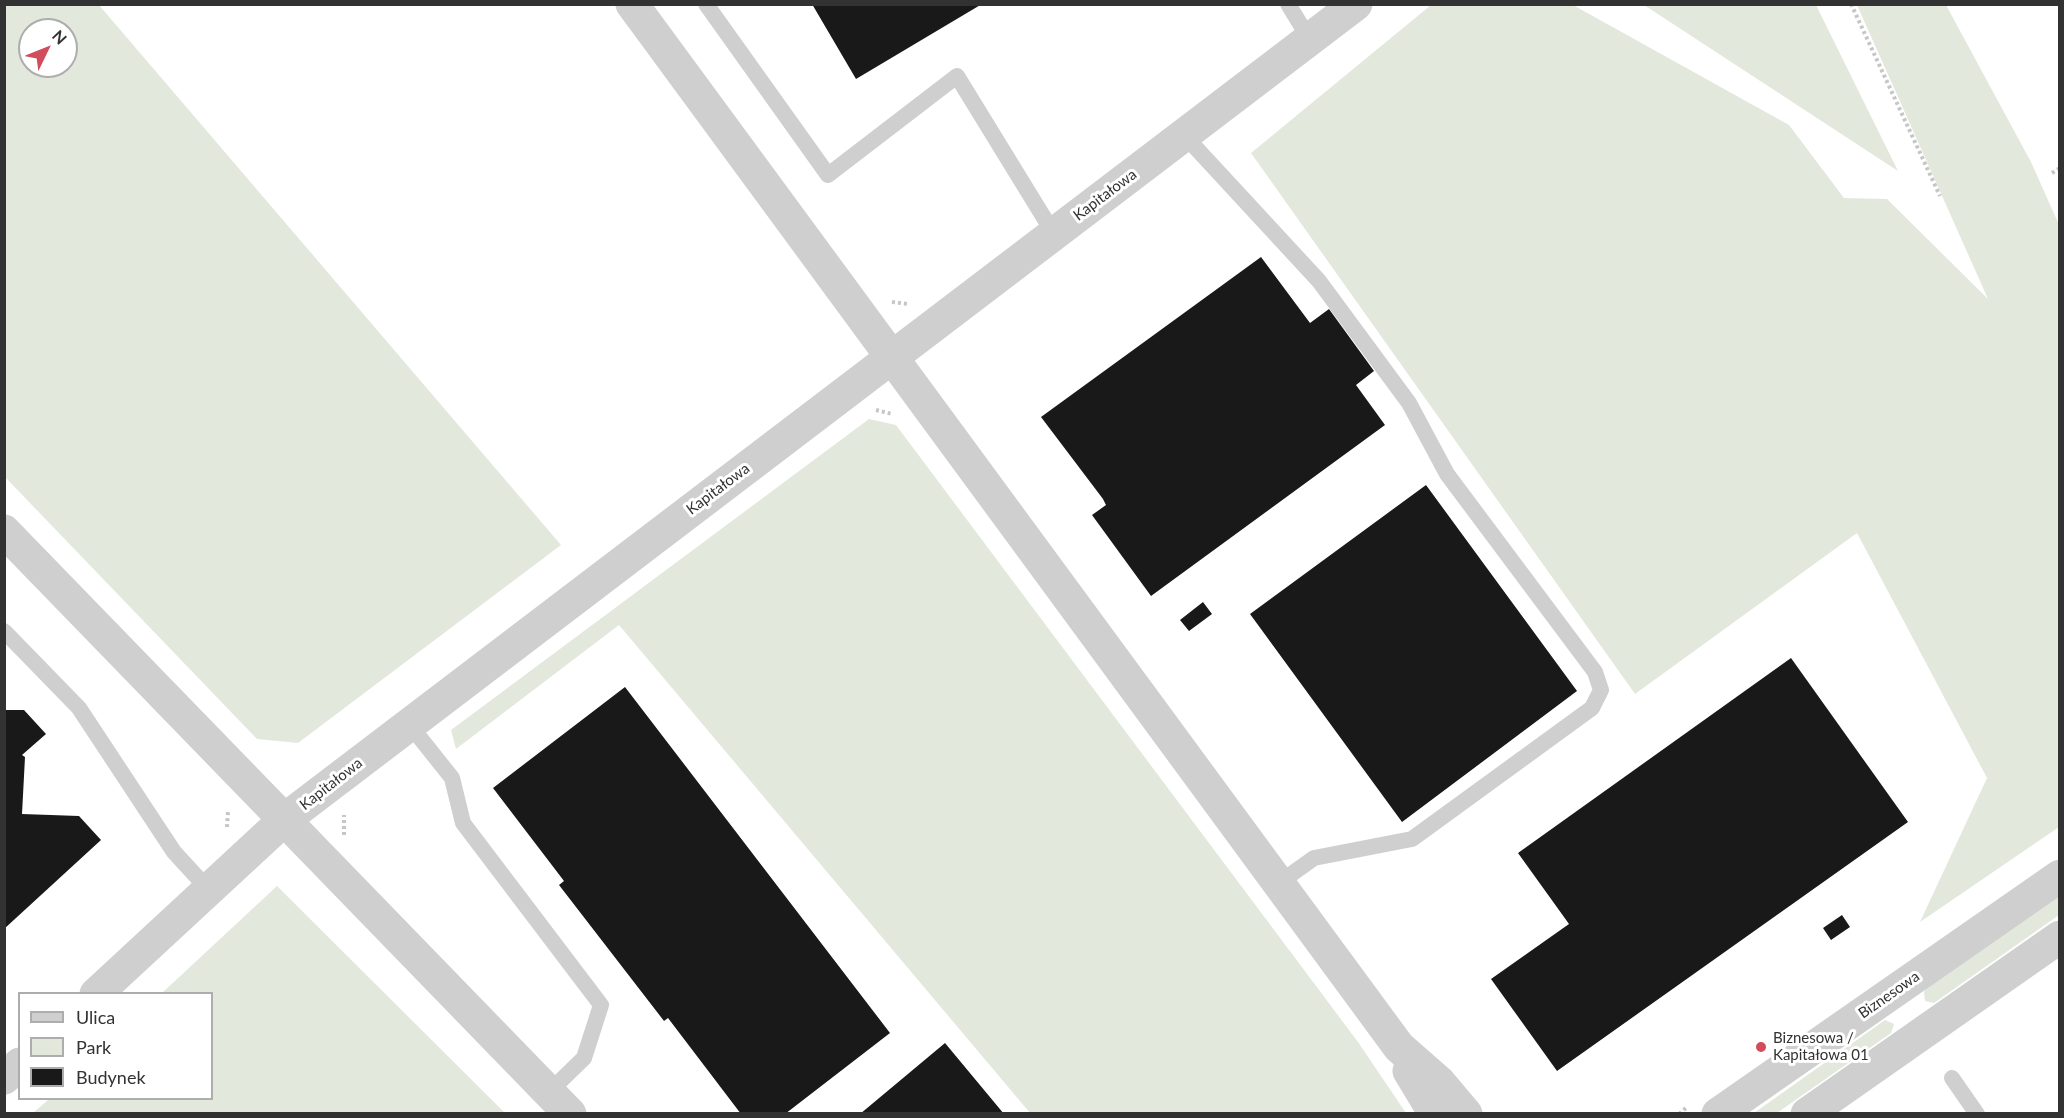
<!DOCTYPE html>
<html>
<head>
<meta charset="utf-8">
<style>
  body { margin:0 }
  #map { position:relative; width:2064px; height:1118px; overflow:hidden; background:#fff; font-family:Lato,sans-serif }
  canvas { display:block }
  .frame { position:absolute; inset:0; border:6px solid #323232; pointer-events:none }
  .legend { position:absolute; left:18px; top:992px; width:195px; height:108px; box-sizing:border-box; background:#fff; border:2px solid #adadad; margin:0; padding:8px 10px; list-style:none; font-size:18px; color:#323232 }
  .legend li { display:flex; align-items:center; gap:12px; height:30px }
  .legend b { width:30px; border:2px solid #adadad }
  .north { position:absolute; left:18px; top:18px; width:60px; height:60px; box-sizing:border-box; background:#fff; border:2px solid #adadad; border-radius:50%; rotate:47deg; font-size:16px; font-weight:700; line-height:24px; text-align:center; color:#323232 }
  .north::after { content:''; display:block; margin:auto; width:21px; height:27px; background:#d24c5c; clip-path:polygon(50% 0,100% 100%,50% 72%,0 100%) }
</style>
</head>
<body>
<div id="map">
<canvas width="2064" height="1118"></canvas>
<div class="frame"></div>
<ul class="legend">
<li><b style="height:8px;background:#cfcfcf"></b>Ulica</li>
<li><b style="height:16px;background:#e3e8dd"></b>Park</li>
<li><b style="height:16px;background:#191919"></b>Budynek</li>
</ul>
<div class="north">N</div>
</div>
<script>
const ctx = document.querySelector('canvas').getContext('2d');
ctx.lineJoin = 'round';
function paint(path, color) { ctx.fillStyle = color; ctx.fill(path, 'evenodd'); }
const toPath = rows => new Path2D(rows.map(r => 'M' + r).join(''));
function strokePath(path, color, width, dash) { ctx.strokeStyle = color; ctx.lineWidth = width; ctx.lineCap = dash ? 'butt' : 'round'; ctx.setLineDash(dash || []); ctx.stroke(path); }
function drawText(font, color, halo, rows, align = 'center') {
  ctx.font = font + ' Lato,sans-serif'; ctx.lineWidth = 6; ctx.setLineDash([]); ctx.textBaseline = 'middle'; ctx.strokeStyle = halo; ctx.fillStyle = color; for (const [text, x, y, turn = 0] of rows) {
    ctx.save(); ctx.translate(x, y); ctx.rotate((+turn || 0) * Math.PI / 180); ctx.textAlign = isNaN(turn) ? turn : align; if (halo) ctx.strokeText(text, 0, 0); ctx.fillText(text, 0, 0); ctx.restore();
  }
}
paint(toPath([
  [4,5,99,5,561,545,298,743,257,739,5,477],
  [30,30,66,30,66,66,30,66],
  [1431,5,1573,5,1789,125,1844,198,1887,199,1988,299,1857,5,1946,5,2031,162,2060,227,2059,827,1920,922,1987,778,1857,533,1635,694,1251,153],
  [1644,5,1816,5,1898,171],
  [869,419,896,425,1358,1042,1406,1113,1030,1113,619,625,456,749,451,730],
  [277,886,505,1113,33,1113,49,1099,212,1098,212,994,162,993],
  [2059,895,2059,915,1934,1003,1925,1001,1924,992,1927,988],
  [1885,1020,1894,1024,1891,1033,1777,1113,1754,1113]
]), '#e3e8dd');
paint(toPath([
  [812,4,982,4,856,79],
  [1261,257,1310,323,1329,309,1374,371,1356,385,1385,425,1151,596,1092,515,1106,505,1103,499,1041,417],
  [1426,485,1577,691,1402,822,1250,614],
  [1203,602,1212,614,1189,631,1180,620],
  [1791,658,1908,822,1557,1071,1491,979,1569,924,1518,853],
  [625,687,890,1033,785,1114,741,1114,668,1018,664,1021,559,885,564,881,493,788],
  [4,710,24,710,46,734,22,755,25,757,22,814,79,816,101,840,4,929],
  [1842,915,1850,927,1831,940,1823,928],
  [945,1043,1004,1114,860,1114]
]), '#191919');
strokePath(toPath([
  [1851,4,1940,196],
  [2052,173,2060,168],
  [892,302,908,304],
  [876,410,892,414],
  [227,827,228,811],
  [344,835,344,815],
  [1679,1114,1686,1108]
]), '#c6c6c6', 4, [3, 3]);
strokePath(toPath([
  [706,4,828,175,957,76,1054,234],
  [1288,4,1310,40],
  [1184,135,1319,281,1409,403,1447,474,1595,672,1601,690,1592,708,1412,839,1314,858,1279,883],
  [4,631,79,708,174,852,208,889],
  [409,724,452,778,463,823,601,1005,584,1058,549,1092],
  [1952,1078,1977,1114]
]), '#cfcfcf', 16);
strokePath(toPath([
  [632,4,1399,1047,1439,1082,1466,1114],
  [4,531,570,1114],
  [96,994,284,820,1356,4],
  [1409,1071,1435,1114],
  [4,1078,20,1064],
  [1718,1114,2060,876],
  [1807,1114,2060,937]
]), '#cfcfcf', 33);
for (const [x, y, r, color] of [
  [1761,1047,6,"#d24c5c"]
]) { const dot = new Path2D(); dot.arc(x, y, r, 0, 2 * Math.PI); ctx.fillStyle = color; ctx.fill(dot); strokePath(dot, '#fff', 2); }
drawText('15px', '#323232', '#fff', [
  ["Kapitałowa",1105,195,-37],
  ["Kapitałowa",718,489,-37],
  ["Kapitałowa",331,784,-38],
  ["Biznesowa",1889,995,-35]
]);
drawText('15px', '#323232', '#fff', [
  ["Biznesowa /",1773,1038],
  ["Kapitałowa 01",1773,1055]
], 'left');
</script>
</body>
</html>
